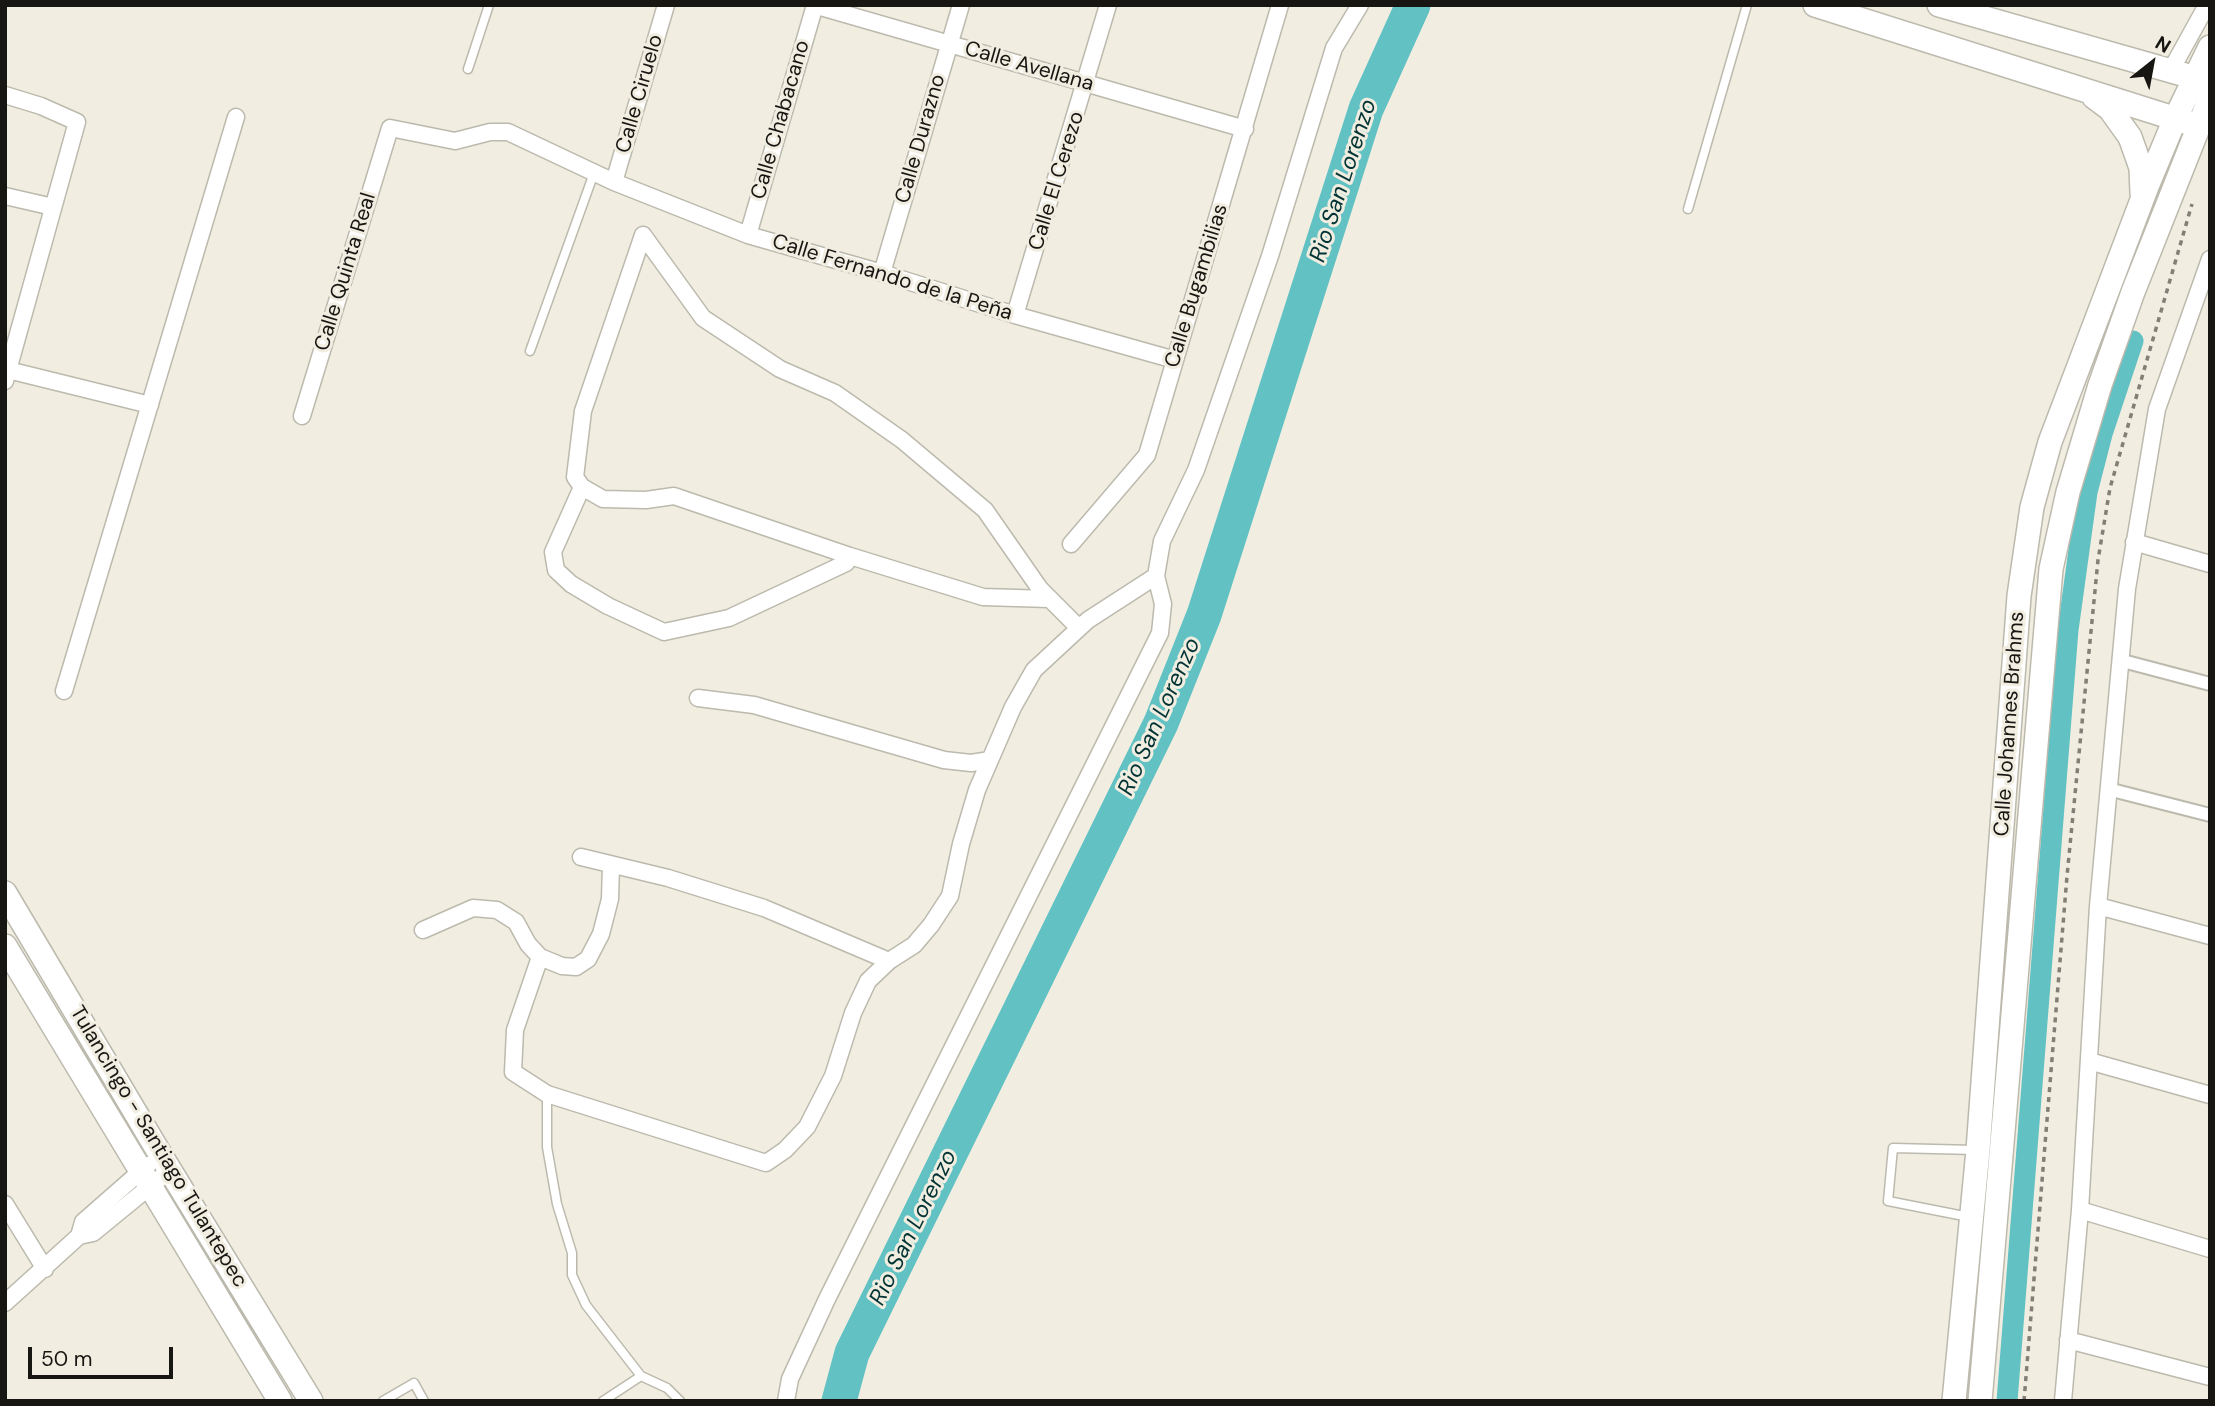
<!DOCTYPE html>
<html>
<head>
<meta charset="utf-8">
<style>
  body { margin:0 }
  #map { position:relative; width:2215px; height:1406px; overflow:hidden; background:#f1eee1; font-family:"DM Sans",sans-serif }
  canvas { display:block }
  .frame { position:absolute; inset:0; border:7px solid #171612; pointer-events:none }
  .north { position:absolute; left:2117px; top:28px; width:70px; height:70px; -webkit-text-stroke:5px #f1eee1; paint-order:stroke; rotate:31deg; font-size:19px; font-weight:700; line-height:28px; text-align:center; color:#171612 }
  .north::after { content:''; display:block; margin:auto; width:24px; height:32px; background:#171612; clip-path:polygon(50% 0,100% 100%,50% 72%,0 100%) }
  .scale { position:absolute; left:28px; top:1347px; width:145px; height:32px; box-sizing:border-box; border:4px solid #171612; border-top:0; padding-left:9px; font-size:21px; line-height:24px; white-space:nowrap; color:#171612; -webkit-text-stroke:5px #f1eee1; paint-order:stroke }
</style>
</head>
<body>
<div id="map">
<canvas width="2215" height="1406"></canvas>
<div class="frame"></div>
<div class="north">N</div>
<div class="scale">50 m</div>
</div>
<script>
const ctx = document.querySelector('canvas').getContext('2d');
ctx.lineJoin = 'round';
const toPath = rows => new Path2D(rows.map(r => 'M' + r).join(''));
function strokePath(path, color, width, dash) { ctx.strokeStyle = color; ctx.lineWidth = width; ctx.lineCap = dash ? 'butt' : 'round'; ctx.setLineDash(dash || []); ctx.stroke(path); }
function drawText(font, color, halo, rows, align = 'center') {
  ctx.font = font + ' "DM Sans",sans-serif'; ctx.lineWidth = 6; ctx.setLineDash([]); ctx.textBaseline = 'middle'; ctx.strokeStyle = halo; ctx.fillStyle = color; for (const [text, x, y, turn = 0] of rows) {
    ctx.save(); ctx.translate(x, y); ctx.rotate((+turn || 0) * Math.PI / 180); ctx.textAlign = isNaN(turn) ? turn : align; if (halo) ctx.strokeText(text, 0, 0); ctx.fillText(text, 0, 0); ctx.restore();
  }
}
strokePath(toPath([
  [2007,1401,2068,630,2087,492,2102,434,2133,341]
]), '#61c1c3', 21);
strokePath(toPath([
  [839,1401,852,1353,1161,723,1204,615,1366,109,1413,5]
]), '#61c1c3', 35);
const service = toPath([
  [468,69,489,5],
  [1688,209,1747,5],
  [530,351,594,173],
  [547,1094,547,1147,557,1204,572,1253,572,1275,586,1305,641,1376],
  [1969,1217,1888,1201,1893,1148,1975,1150],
  [383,1401,414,1383,424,1401],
  [603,1401,641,1376,667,1388,680,1401]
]);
const pedestrian = toPath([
  [2119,660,2210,684],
  [2108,789,2210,815]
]);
const minor = toPath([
  [814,5,1245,129],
  [2171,70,2207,5],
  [5,95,41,106,77,122,5,381],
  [614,182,666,5],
  [5,196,53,207],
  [643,235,583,411,575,477,582,487,603,499,646,500,674,496,850,556,983,597,1049,599],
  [643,235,703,318,780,369,835,393,902,440,985,510,1040,589,1079,628],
  [748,235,815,5],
  [882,273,961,5],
  [1015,315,1108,5],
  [8,370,150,405],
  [302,416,390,128,455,141,490,132,508,132,614,182,748,235,882,273,1015,315,1175,360],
  [582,487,553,552,556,570,571,584,608,606,664,632,729,618,846,563,850,556],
  [2134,542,2210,564],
  [1071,544,1147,455,1280,5],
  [64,691,236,117],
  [698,698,754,705,944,760,971,763,990,760],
  [581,857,668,878,764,908,889,961],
  [2098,906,2210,936],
  [423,930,473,908,497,910,516,922,528,944,540,957,562,966,576,967,588,959,601,934,610,899,611,865],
  [540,957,515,1030,513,1072,547,1094,766,1163,785,1150,807,1127,833,1076,853,1013,868,981,889,961,914,945,931,925,950,896,961,844,977,790,1013,707,1034,670,1088,620,1156,576],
  [2089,1061,2210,1095],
  [5,1204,45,1269],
  [2080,1210,2210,1249],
  [79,1236,93,1233,170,1170],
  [5,1303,79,1236,83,1222,148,1165],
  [2068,1340,2210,1377],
  [786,1401,790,1379,827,1299,1160,633,1163,604,1156,576,1162,541,1196,470,1270,256,1334,48,1360,5],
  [2063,1401,2080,1210,2098,906,2127,589,2157,409,2210,259]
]);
const secondary = toPath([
  [1815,5,2189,123],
  [1939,5,2210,82],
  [2094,97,2110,109,2130,137,2141,168,2142,193],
  [5,893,160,1154,311,1401],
  [5,946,280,1401],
  [1954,1401,1978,1150,2019,596,2032,507,2050,442,2148,184,2175,119,2210,47],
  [1980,1401,2051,569,2068,492,2100,385,2133,292,2210,98]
]);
strokePath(service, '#bcb9ad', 11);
strokePath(pedestrian, '#bcb9ad', 16);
strokePath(minor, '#bcb9ad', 19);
strokePath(secondary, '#bcb9ad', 26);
strokePath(toPath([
  [2024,1401,2067,876,2098,560,2110,488,2192,204]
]), '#817f76', 3.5, [5, 5]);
strokePath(service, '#fff', 8);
strokePath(pedestrian, '#fff', 12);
strokePath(minor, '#fff', 16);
strokePath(secondary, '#fff', 23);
drawText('21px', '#171612', '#f1eee1', [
  ["Calle Avellana",1029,67,16],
  ["Calle Ciruelo",640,94,-74],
  ["Calle Chabacano",781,120,-74],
  ["Calle Durazno",921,139,-74],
  ["Calle El Cerezo",1057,181,-73],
  ["Calle Quinta Real",346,272,-73],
  ["Calle Fernando de la Peña",892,278,17],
  ["Calle Bugambilias",1197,286,-73],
  ["Calle Johannes Brahms",2010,724,-86],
  ["Tulancingo - Santiago Tulantepec",158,1147,59]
]);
drawText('italic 23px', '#023334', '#f1eee1', [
  ["Rio San Lorenzo",1344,181,-72],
  ["Rio San Lorenzo",1160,717,-66],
  ["Rio San Lorenzo",914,1228,-64]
]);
</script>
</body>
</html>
